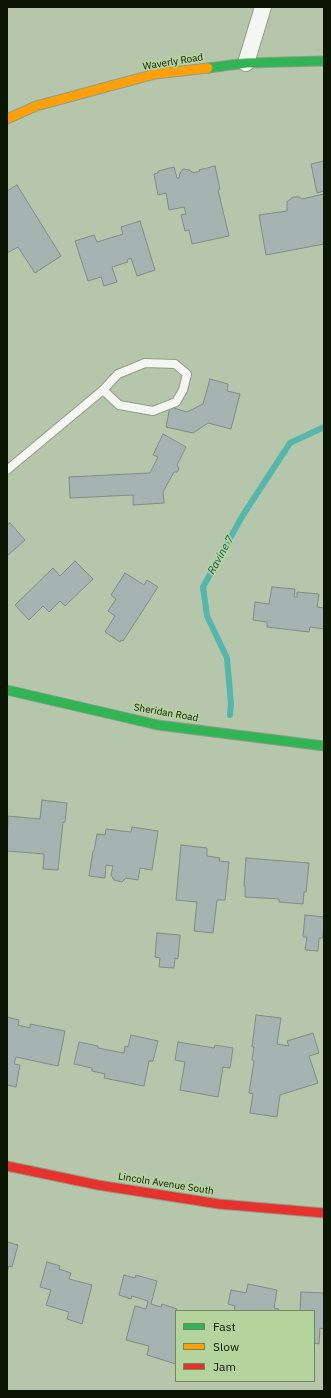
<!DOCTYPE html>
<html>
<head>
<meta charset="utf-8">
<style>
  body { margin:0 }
  #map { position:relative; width:331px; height:1398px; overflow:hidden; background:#b6c6aa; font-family:"IBM Plex Sans",sans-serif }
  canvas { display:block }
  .frame { position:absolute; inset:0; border:8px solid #0a1503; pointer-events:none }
  .legend { position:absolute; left:175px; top:1310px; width:140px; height:72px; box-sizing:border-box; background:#b5d39d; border:1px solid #71875f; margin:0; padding:5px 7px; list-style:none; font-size:12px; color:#0a1503 }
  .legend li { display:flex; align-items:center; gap:8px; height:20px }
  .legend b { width:20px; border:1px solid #71875f }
</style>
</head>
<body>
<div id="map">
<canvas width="331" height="1398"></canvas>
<div class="frame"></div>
<ul class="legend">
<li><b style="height:5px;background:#30b455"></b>Fast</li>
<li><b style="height:5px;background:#ff9f0a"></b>Slow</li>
<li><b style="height:5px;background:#e5322d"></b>Jam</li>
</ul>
</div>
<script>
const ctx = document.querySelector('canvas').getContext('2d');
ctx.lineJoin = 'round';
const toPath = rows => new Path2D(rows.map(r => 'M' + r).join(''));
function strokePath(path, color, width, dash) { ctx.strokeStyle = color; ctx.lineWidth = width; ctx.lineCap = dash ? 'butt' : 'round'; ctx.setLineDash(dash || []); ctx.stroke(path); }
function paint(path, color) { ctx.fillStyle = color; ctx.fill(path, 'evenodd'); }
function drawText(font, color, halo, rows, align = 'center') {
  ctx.font = font + ' "IBM Plex Sans",sans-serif'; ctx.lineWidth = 3.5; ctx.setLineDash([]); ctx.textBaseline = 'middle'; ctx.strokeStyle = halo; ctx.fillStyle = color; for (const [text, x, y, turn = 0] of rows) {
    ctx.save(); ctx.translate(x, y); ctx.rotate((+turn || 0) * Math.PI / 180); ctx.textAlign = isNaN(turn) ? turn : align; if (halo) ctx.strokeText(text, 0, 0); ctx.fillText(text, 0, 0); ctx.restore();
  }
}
strokePath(toPath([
  [230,715,231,704,227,658,207,616,203,587,243,515,290,443,324,427]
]), '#55b6ab', 6);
const building = toPath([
  [324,161,324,191,317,193,311,164,324,161],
  [215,166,220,189,218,190,229,236,192,244,189,230,185,231,181,215,186,214,184,207,169,210,166,193,158,195,154,174,158,173,158,171,174,167,177,178,179,178,180,173,183,169,190,170,193,173,200,171,199,170,215,166],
  [17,185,61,256,35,273,18,247,7,253,7,191,17,185],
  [324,194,324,244,266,255,259,215,287,211,287,202,293,197,299,197,302,199,324,194],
  [140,221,155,270,137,276,131,258,127,260,128,262,112,267,117,282,104,286,101,277,88,281,75,241,94,235,97,242,123,234,121,227,140,221],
  [210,379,228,384,227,391,240,394,231,429,208,423,193,433,166,427,170,407,187,412,203,404,210,379],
  [163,434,186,447,177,465,179,469,177,472,174,472,163,492,164,503,133,505,133,495,70,498,69,477,150,473,158,457,153,455,163,434],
  [10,523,25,540,7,556,7,525,10,523],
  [75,561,93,579,65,606,60,601,49,612,43,606,29,620,15,605,53,568,60,576,75,561],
  [125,573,144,585,147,580,158,587,123,641,121,640,120,642,105,632,115,616,108,611,116,599,111,595,125,573],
  [272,587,295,589,294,597,297,597,297,592,319,594,317,607,324,608,324,629,310,627,309,632,267,627,267,622,253,620,255,602,269,604,272,587],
  [42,800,67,803,65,822,63,822,58,870,43,869,44,854,7,851,8,816,40,819,42,800],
  [132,827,158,831,152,870,140,868,138,880,126,878,122,882,114,880,111,875,113,866,106,865,105,878,89,876,93,851,94,851,97,834,105,835,106,829,131,832,132,827],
  [181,845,207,848,207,856,220,858,219,861,229,862,225,900,217,900,213,933,194,931,197,902,176,900,181,845],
  [246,858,309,863,306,892,304,892,303,904,279,902,279,899,245,897,245,885,244,886,246,858],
  [305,915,324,917,323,938,319,938,318,951,305,950,307,937,303,937,305,915],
  [157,933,180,935,178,959,175,958,174,968,159,967,160,958,155,957,157,933],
  [256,1015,281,1018,277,1044,289,1046,287,1041,313,1033,319,1053,309,1056,318,1083,280,1095,277,1117,250,1113,253,1094,249,1093,254,1061,252,1060,254,1047,252,1047,256,1015],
  [7,1017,19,1020,18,1025,30,1028,30,1024,65,1031,58,1066,16,1057,14,1064,20,1065,16,1087,7,1085,7,1017],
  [131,1035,158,1041,153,1061,149,1061,144,1086,104,1078,105,1074,92,1071,92,1068,74,1064,79,1042,98,1046,98,1048,124,1053,125,1046,128,1047,131,1035],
  [178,1042,214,1048,215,1045,233,1048,230,1068,223,1067,218,1097,180,1090,185,1062,175,1060,178,1042],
  [7,1242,18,1245,12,1267,9,1266,7,1272,7,1242],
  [47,1262,60,1266,59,1269,71,1273,69,1279,92,1285,82,1324,67,1319,69,1312,46,1305,51,1290,40,1287,47,1262],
  [124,1275,135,1278,136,1275,157,1281,151,1304,161,1307,162,1304,177,1309,176,1311,176,1364,147,1355,149,1346,126,1340,135,1306,146,1309,148,1301,132,1296,131,1299,119,1295,124,1275],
  [248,1284,277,1290,274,1308,279,1309,278,1311,234,1311,235,1306,228,1304,231,1290,246,1293,248,1284],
  [301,1292,324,1293,324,1329,320,1328,319,1344,314,1343,314,1311,300,1311,301,1292]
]);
paint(building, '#a6b4b1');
strokePath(building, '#7e8c87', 1);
const lane = toPath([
  [7,470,103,390,118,374,145,363,175,364,187,374,183,390,176,402,153,411,119,405,103,390]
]);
const street = toPath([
  [246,63,263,7]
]);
const fast = toPath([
  [208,68,246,63,324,61],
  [7,690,158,725,324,746]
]);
const slow = toPath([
  [7,119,36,106,155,74,208,68]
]);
const jam = toPath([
  [7,1166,98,1185,219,1204,324,1213]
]);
strokePath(lane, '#909d87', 10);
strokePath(street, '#909d87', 18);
strokePath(fast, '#909d87', 11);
strokePath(slow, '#909d87', 11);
strokePath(jam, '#909d87', 11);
strokePath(lane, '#f4f6f2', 8);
strokePath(street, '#f4f6f2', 16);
strokePath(fast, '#30b455', 9);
strokePath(slow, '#ff9f0a', 9);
strokePath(jam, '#e5322d', 9);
drawText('10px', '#0a1503', '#b5d39d', [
  ["Waverly Road",173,62,-9],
  ["Sheridan Road",166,713,10],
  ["Lincoln Avenue South",166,1184,9]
]);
drawText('italic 11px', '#115856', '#b5d39d', [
  ["Ravine 7",221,555,-61]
]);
</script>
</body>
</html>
